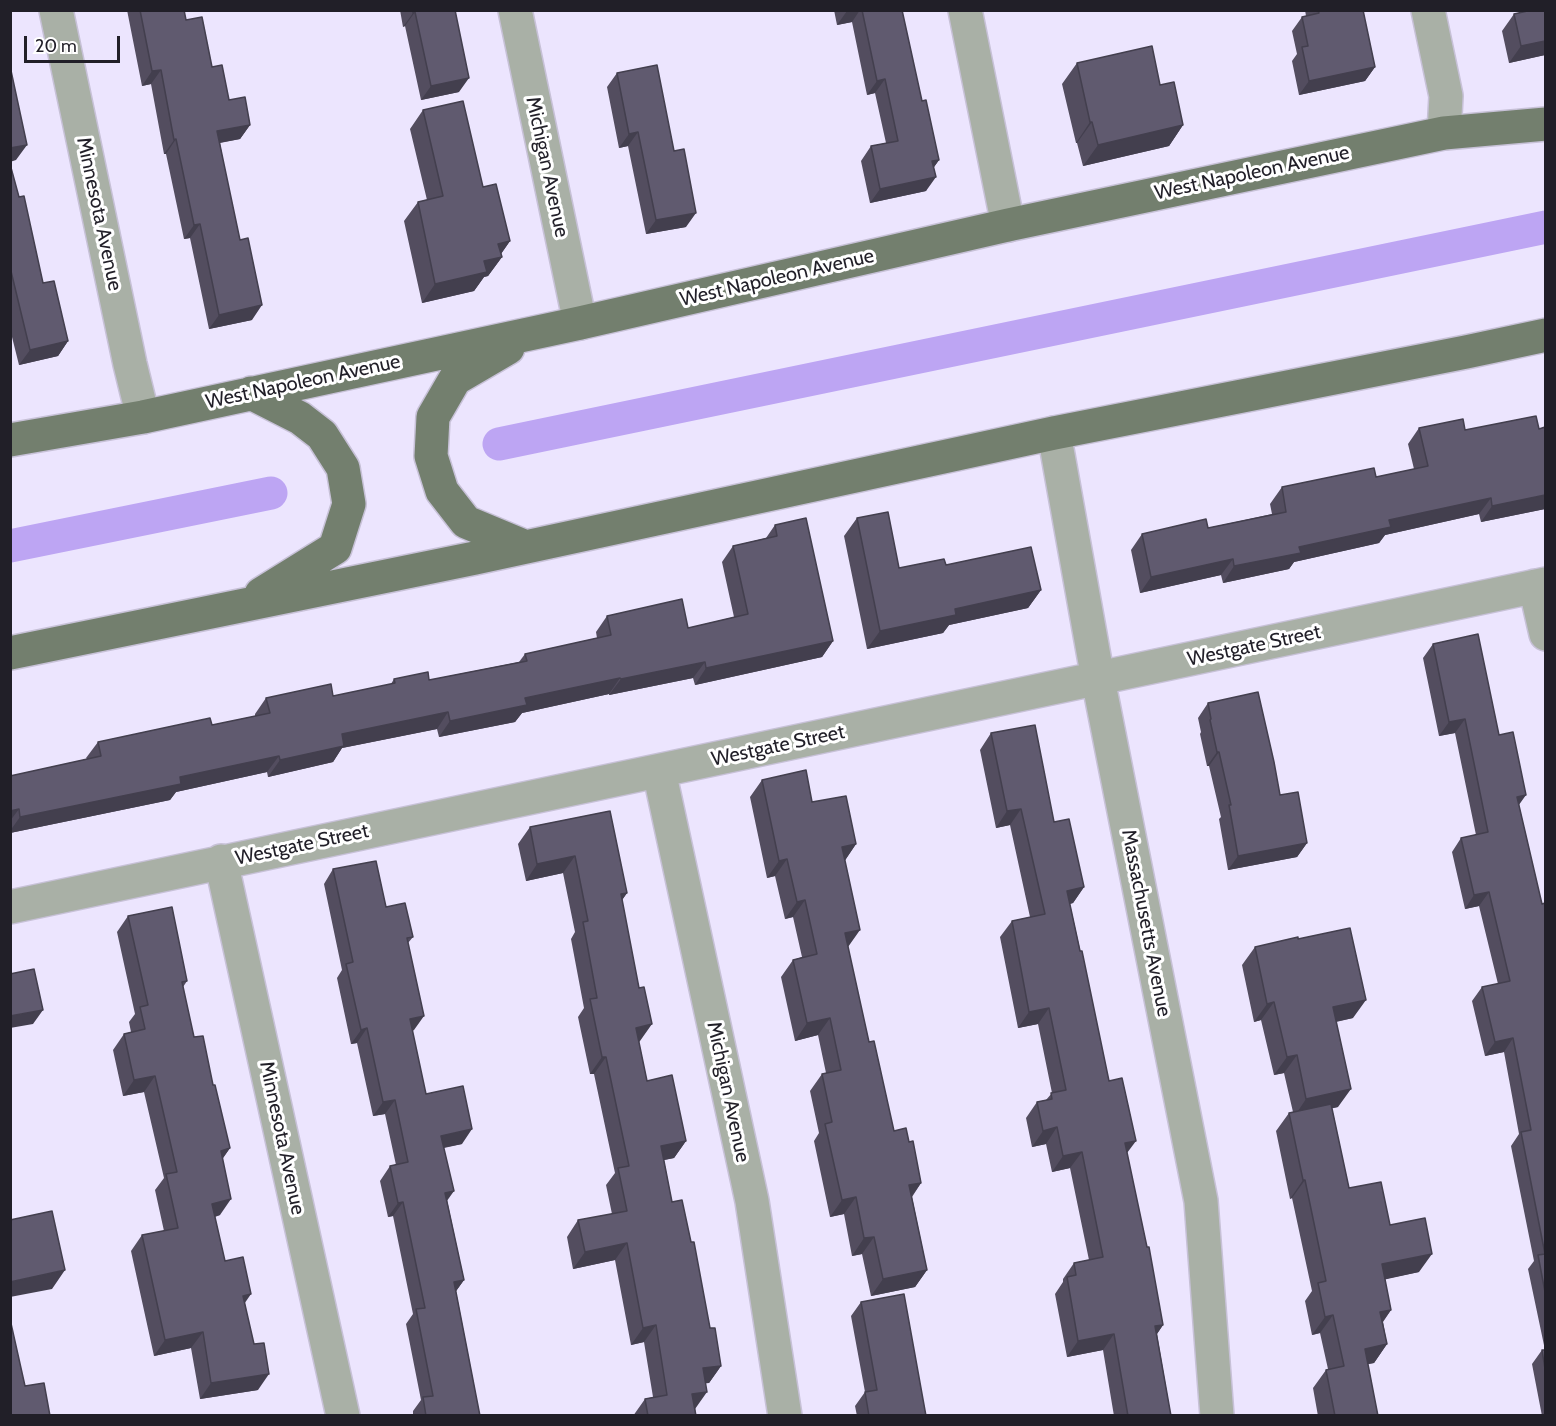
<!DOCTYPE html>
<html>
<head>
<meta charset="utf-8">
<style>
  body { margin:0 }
  #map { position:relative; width:1556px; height:1426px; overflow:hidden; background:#ece5fe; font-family:Cabin,sans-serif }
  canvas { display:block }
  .frame { position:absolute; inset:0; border:12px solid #211f28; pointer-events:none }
  .scale { position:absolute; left:24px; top:36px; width:96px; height:27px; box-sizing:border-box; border:3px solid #211f28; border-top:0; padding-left:8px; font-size:18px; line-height:21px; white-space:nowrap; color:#211f28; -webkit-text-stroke:4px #fff; paint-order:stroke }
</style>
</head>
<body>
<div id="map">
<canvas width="1556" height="1426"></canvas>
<div class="frame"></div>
<div class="scale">20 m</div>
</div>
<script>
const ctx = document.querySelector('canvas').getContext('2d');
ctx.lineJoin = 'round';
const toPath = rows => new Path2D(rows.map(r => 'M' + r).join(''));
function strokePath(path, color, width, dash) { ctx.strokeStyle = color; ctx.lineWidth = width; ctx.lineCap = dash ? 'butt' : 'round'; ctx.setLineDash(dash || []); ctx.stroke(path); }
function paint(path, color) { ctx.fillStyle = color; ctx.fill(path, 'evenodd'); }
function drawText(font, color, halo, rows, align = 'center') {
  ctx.font = font + ' Cabin,sans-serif'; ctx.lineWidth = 6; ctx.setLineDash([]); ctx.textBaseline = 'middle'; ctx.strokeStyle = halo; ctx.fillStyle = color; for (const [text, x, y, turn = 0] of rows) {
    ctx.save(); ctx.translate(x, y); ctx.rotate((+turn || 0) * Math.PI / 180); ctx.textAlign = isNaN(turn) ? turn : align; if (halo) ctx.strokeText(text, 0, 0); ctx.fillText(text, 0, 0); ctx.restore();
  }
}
strokePath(toPath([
  [499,444,1546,227],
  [10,546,271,493]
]), '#bda5f3', 33);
const minor = toPath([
  [56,10,130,364,143,417],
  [515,10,580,323],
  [965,10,1008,225],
  [1428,10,1446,96,1444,133],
  [1054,433,1098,679,1201,1201,1217,1416],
  [1535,586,1546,634],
  [659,771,752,1201,785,1416],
  [221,861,343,1416],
  [10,907,1546,584]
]);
const major = toPath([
  [508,348,455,379,433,417,431,456,442,491,466,522,526,547],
  [251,393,300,418,322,435,343,468,349,504,335,548,261,594],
  [10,440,143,417,580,323,1008,225,1444,133,1546,124],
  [10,653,475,558,1054,433,1466,352,1546,335]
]);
strokePath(minor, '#c7c1d7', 36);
strokePath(major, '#c7c1d7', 36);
strokePath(minor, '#a9b0a6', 33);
strokePath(major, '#737f6e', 33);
paint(toPath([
  [127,10,184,10,186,20,229,100,250,125,240,139,220,143,252,320,209,329,190,238,184,239,166,154,164,154,151,84,142,86],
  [400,10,455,10,459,92,421,100,405,26,403,27],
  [834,10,902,10,922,101,939,160,934,167,926,191,870,203,861,161,871,146,886,143,875,93,867,95,852,22,837,25],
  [1305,10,1363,10,1375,67,1365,81,1299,95,1292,61,1297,54,1292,31,1302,17,1306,16],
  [1518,10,1545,10,1545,55,1509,63,1502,31,1514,14,1519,13],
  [1077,63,1160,85,1183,125,1169,146,1083,166,1077,143,1076,143,1062,84],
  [617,73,686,227,646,234,628,146,619,148,607,87],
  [423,110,483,187,510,241,501,254,502,257,488,276,484,277,474,291,422,303,404,221,418,202,427,200,410,129],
  [10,165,19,197,43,283,68,341,58,356,19,365,10,329],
  [1419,428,1465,430,1545,509,1481,522,1479,514,1385,535,1379,543,1294,562,1289,569,1223,583,1221,575,1140,593,1131,550,1142,534,1208,528,1272,514,1270,504,1282,487,1376,477,1414,469,1408,444],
  [857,518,899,568,946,565,1041,590,1028,608,949,625,943,633,867,649,844,536],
  [775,525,833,641,822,657,695,685,693,678,609,695,609,694,522,713,515,722,439,737,437,729,342,748,333,762,268,777,267,772,176,792,170,800,10,833,10,776,87,759,86,758,98,742,212,725,255,716,255,714,266,698,333,696,391,684,394,679,429,680,519,662,525,654,597,638,596,632,607,616,688,628,734,617,722,562,733,546,766,538],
  [1433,644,1499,735,1519,805,1542,904,1545,903,1545,1416,1542,1416,1532,1364,1542,1350,1545,1350,1528,1269,1534,1261,1511,1146,1519,1134,1504,1052,1485,1056,1472,1001,1482,987,1498,984,1479,906,1465,909,1452,852,1461,838,1476,835,1455,733,1439,736,1423,658],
  [1208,703,1280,795,1307,843,1297,857,1228,870,1219,819,1221,817,1209,766,1207,766,1200,734,1201,732,1198,718],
  [991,733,1054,822,1084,887,1073,903,1070,904,1109,1081,1127,1153,1163,1325,1157,1334,1171,1416,1114,1416,1103,1350,1067,1357,1055,1294,1063,1282,1063,1279,1074,1263,1089,1260,1070,1168,1052,1172,1046,1144,1032,1147,1026,1118,1037,1102,1046,1100,1052,1093,1038,1024,1018,1028,1000,937,1012,921,1030,917,1010,825,996,828,980,750],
  [762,780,812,802,856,844,845,860,848,947,869,1042,894,1131,909,1142,921,1183,912,1197,927,1270,915,1287,871,1296,862,1254,852,1256,844,1214,830,1217,814,1141,819,1133,810,1091,822,1074,826,1073,818,1035,795,1041,781,977,793,960,802,957,793,917,785,919,775,876,767,878,750,797],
  [610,811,627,893,622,900,640,1041,639,1042,647,1081,686,1141,674,1158,664,1160,672,1202,691,1242,710,1328,721,1366,709,1383,705,1383,695,1408,696,1416,633,1416,645,1399,653,1397,644,1342,631,1345,615,1260,573,1269,567,1237,578,1220,612,1214,606,1185,615,1173,594,1074,590,1074,578,1017,584,1008,571,939,575,932,563,873,526,881,518,844,530,827],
  [333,869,386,907,413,937,408,943,414,1030,412,1031,426,1094,462,1144,444,1148,447,1200,464,1280,456,1291,480,1416,413,1416,413,1411,421,1400,406,1324,413,1314,393,1216,388,1217,380,1181,390,1166,396,1165,385,1114,373,1116,357,1043,351,1044,337,978,342,970,324,884],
  [128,916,187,981,183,987,194,1037,213,1085,230,1148,222,1159,220,1215,215,1217,225,1261,245,1304,258,1390,200,1399,191,1348,154,1356,131,1251,142,1235,164,1231,155,1190,164,1178,144,1092,123,1096,113,1050,124,1034,131,1032,129,1022,135,1014,117,932],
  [1298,939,1353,1018,1336,1022,1338,1107,1332,1108,1349,1188,1390,1225,1419,1272,1385,1279,1391,1310,1383,1322,1387,1344,1374,1363,1368,1364,1378,1416,1318,1416,1313,1388,1326,1370,1328,1369,1320,1333,1312,1335,1305,1301,1312,1291,1292,1198,1290,1199,1276,1131,1289,1113,1293,1112,1284,1073,1274,1075,1261,1020,1254,1022,1242,965,1255,947],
  [861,1302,926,1416,857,1416,855,1406,865,1392,851,1316]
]), '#534d5f');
paint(toPath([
  [850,10,860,10,852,22,837,25,847,11],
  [415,12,405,26,403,27,413,13],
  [1545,41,1545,55,1509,63,1521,46],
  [1375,67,1365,81,1299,95,1309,81],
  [161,70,151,84,142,86,152,71],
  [469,78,459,92,421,100,431,86],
  [885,79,875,93,867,95,877,81],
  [1090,122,1092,122,1077,143,1076,143],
  [250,125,240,139,207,145,217,131],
  [1183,125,1169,146,1083,166,1098,145],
  [638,132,628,146,619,148,629,134],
  [176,139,166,154,164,154,174,140],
  [27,145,16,160,10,162,10,148],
  [939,160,929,174,932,161],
  [936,177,926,191,870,203,880,189],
  [696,213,686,227,646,234,656,220],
  [200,224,190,238,184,239,194,225],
  [510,241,498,258,502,257,488,276,484,277,474,291,422,303,435,284,484,261,498,244],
  [262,305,252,320,209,329,219,315],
  [68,341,58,356,19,365,30,350],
  [1545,495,1545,509,1481,522,1492,506],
  [1491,498,1479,514,1385,535,1379,543,1294,562,1289,569,1223,583,1234,566,1389,520],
  [1233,559,1221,575,1140,593,1151,577],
  [1041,590,1028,608,949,625,943,633,867,649,880,631,955,609],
  [833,641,822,657,695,685,706,668],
  [705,662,693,678,609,695,621,679],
  [620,678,609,694,522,713,515,722,439,737,450,721,525,698],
  [448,712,437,729,342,748,333,762,268,777,280,760,342,734],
  [1465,719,1455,733,1439,736,1449,722],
  [1217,752,1219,752,1209,766,1207,766],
  [279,756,267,772,176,792,170,800,10,833,10,831,20,817,180,777],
  [1526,795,1516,809,1517,797],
  [19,809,10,821,10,811],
  [1021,809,1010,825,996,828,1007,811],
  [1307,843,1297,857,1228,870,1238,856],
  [856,844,844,862,842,847],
  [575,856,563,873,526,881,537,864],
  [787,859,775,876,767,878,779,861],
  [1084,887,1073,903,1055,907,1067,891],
  [1489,892,1479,906,1465,909,1474,895],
  [627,893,615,910,621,894],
  [805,900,793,917,785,919,797,902],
  [860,930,848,947,833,950,845,933],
  [1366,1000,1353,1018,1320,1025,1333,1007],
  [1274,1002,1261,1020,1254,1022,1267,1004],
  [1049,1008,1038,1024,1018,1028,1029,1012],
  [43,1010,33,1024,10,1028,10,1016],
  [424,1016,414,1030,400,1033,410,1019],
  [830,1018,818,1035,795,1041,807,1023],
  [652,1024,640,1041,624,1045,636,1028],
  [367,1028,357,1043,351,1044,361,1030],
  [1513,1038,1504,1052,1485,1056,1495,1042],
  [1297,1055,1284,1073,1274,1075,1287,1057],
  [602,1057,606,1057,594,1074,590,1074],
  [155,1076,144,1092,123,1096,134,1080],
  [1351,1089,1338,1107,1294,1117,1306,1099],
  [395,1100,385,1114,373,1116,383,1102],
  [1057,1127,1046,1144,1032,1147,1043,1131],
  [472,1129,462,1144,431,1150,441,1136],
  [686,1141,674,1158,649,1163,661,1146],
  [1136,1141,1124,1157,1125,1143],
  [230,1148,219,1164,221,1151],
  [1082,1152,1070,1168,1052,1172,1063,1156],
  [1303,1180,1305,1180,1292,1198,1290,1199],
  [921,1183,909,1200,909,1185],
  [454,1191,444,1205,445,1193],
  [856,1197,844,1214,830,1217,842,1200],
  [231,1199,220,1215,201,1220,212,1204],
  [403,1202,393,1216,388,1217,398,1203],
  [874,1237,862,1254,852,1256,864,1238],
  [627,1243,615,1260,573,1269,585,1252],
  [1432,1254,1419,1272,1369,1283,1382,1264],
  [65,1270,52,1289,10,1297,10,1282],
  [927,1270,915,1287,871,1296,883,1279],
  [464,1280,454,1294,454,1282],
  [251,1294,240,1310,243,1296],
  [1391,1310,1378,1328,1380,1312],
  [1333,1315,1320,1333,1312,1335,1325,1317],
  [656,1325,644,1342,631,1345,643,1328],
  [1163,1325,1152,1341,1155,1326],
  [203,1332,191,1348,154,1356,165,1340],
  [1114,1334,1103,1350,1067,1357,1078,1341],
  [1387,1344,1374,1363,1352,1367,1365,1349],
  [721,1366,709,1383,691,1385,703,1368],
  [269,1374,258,1390,200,1399,211,1383],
  [707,1392,695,1409,692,1394]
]), '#433f4e');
const building = toPath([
  [140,10,184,10,186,20,202,17,212,67,222,65,229,100,245,97,250,125,217,131,240,240,248,238,262,305,219,315,200,224,194,225,176,139,174,140,161,70,152,71,140,10],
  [413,10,455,10,469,78,431,86,415,12,413,13,413,10],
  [862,10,902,10,922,101,926,100,939,160,932,161,936,177,880,189,871,146,898,141,885,79,877,81,862,10],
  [1318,10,1363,10,1375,67,1309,81,1302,47,1308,46,1302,17,1319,13,1318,10],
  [1532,10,1545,10,1545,41,1521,46,1514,14,1532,10],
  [1152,46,1160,85,1174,82,1183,125,1098,145,1092,122,1090,122,1077,63,1152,46],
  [657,65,674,151,684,149,696,213,656,220,638,132,629,134,617,73,657,65],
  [10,66,27,145,10,148,10,66],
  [463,101,483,187,496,184,510,241,498,244,502,257,484,261,487,272,435,284,418,202,443,196,423,110,463,101],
  [10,164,19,197,24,196,43,283,54,281,68,341,30,350,10,267,10,164],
  [1536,416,1539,429,1545,427,1545,495,1492,506,1491,498,1389,520,1391,527,1299,547,1301,553,1234,566,1233,559,1151,577,1142,534,1206,519,1208,528,1286,512,1282,487,1374,468,1376,477,1428,466,1419,428,1463,419,1465,430,1536,416],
  [888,512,899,568,944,559,946,565,1031,547,1041,590,955,609,956,615,880,631,857,518,888,512],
  [806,518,833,641,706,668,705,662,621,679,620,678,525,698,527,705,450,721,448,712,342,734,344,746,280,760,279,756,180,777,181,784,20,817,19,809,10,811,10,776,101,756,98,742,210,718,212,725,270,713,266,698,331,684,333,696,395,683,394,679,428,672,429,680,527,661,525,654,611,635,607,616,682,599,688,628,748,614,733,546,777,536,775,525,806,518],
  [1478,634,1499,735,1513,732,1526,795,1517,797,1542,904,1545,903,1545,1292,1538,1255,1545,1254,1521,1132,1531,1130,1513,1038,1495,1042,1482,987,1510,981,1489,892,1474,895,1461,838,1488,832,1465,719,1449,722,1433,644,1478,634],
  [1258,692,1274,762,1280,795,1298,792,1307,843,1238,856,1229,805,1231,805,1219,752,1217,752,1210,720,1211,719,1208,703,1258,692],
  [1035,725,1054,822,1069,819,1084,887,1067,891,1080,951,1082,951,1109,1081,1122,1078,1136,1141,1125,1143,1147,1247,1149,1247,1163,1325,1155,1326,1171,1416,1128,1416,1114,1334,1078,1341,1067,1277,1076,1275,1074,1263,1103,1257,1082,1152,1063,1156,1057,1127,1043,1131,1037,1102,1052,1099,1051,1093,1066,1090,1049,1008,1029,1012,1012,921,1045,914,1021,809,1007,811,991,733,1035,725],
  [806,770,812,802,846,796,856,844,842,847,860,930,845,933,869,1042,874,1041,894,1131,906,1128,909,1142,913,1141,921,1183,909,1185,927,1270,883,1279,874,1237,864,1238,856,1197,842,1200,825,1124,832,1122,822,1074,841,1070,830,1018,807,1023,793,960,817,954,805,900,797,902,787,859,779,861,762,780,806,770],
  [610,811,627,893,621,894,639,988,644,987,652,1024,636,1028,647,1081,672,1075,686,1141,661,1146,672,1202,682,1200,691,1242,694,1242,710,1328,715,1328,721,1366,703,1368,707,1392,692,1394,696,1416,648,1416,645,1399,667,1395,656,1325,643,1328,627,1243,585,1252,578,1220,627,1211,618,1168,629,1166,606,1057,602,1057,590,999,597,998,583,922,588,921,575,856,537,864,530,827,610,811],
  [376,861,386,907,405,903,413,937,407,938,424,1016,410,1019,426,1094,463,1086,472,1129,441,1136,454,1191,445,1193,464,1280,454,1282,480,1416,426,1416,423,1397,433,1396,416,1309,425,1308,403,1202,398,1203,390,1166,408,1162,395,1100,383,1102,367,1028,361,1030,346,964,353,962,333,869,376,861],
  [172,907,187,981,182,982,194,1037,203,1036,213,1085,215,1085,230,1148,221,1151,231,1199,212,1204,225,1261,243,1257,251,1294,243,1296,254,1344,264,1343,269,1374,211,1383,203,1332,165,1340,142,1235,178,1228,166,1174,177,1172,155,1076,134,1080,124,1034,145,1029,140,1007,148,1005,128,916,172,907],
  [1350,928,1366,1000,1333,1007,1351,1089,1306,1099,1297,1055,1287,1057,1274,1002,1267,1004,1255,947,1298,937,1298,939,1350,928],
  [34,969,43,1010,10,1016,10,974,34,969],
  [1331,1104,1349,1188,1381,1182,1390,1225,1425,1218,1432,1254,1382,1264,1391,1310,1380,1312,1387,1344,1365,1349,1378,1416,1335,1416,1326,1370,1344,1366,1333,1315,1325,1317,1318,1283,1326,1281,1305,1180,1303,1180,1289,1113,1331,1104],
  [52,1211,65,1270,10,1282,10,1220,52,1211],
  [904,1294,926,1416,869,1416,865,1392,877,1390,861,1302,904,1294],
  [10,1319,25,1386,44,1383,50,1416,10,1416,10,1319],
  [1542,1350,1545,1350,1545,1369,1542,1350]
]);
paint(building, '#605a6f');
strokePath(building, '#433f4e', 1.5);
drawText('20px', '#211f28', '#fff', [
  ["Michigan Avenue",547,167,78],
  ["West Napoleon Avenue",1252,173,-12],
  ["Minnesota Avenue",99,214,78],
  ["West Napoleon Avenue",777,278,-13],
  ["West Napoleon Avenue",303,382,-12],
  ["Westgate Street",1254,646,-12],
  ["Westgate Street",778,746,-12],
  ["Westgate Street",302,845,-12],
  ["Massachusetts Avenue",1146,923,79],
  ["Michigan Avenue",728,1092,78],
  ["Minnesota Avenue",282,1138,78]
]);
</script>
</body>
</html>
